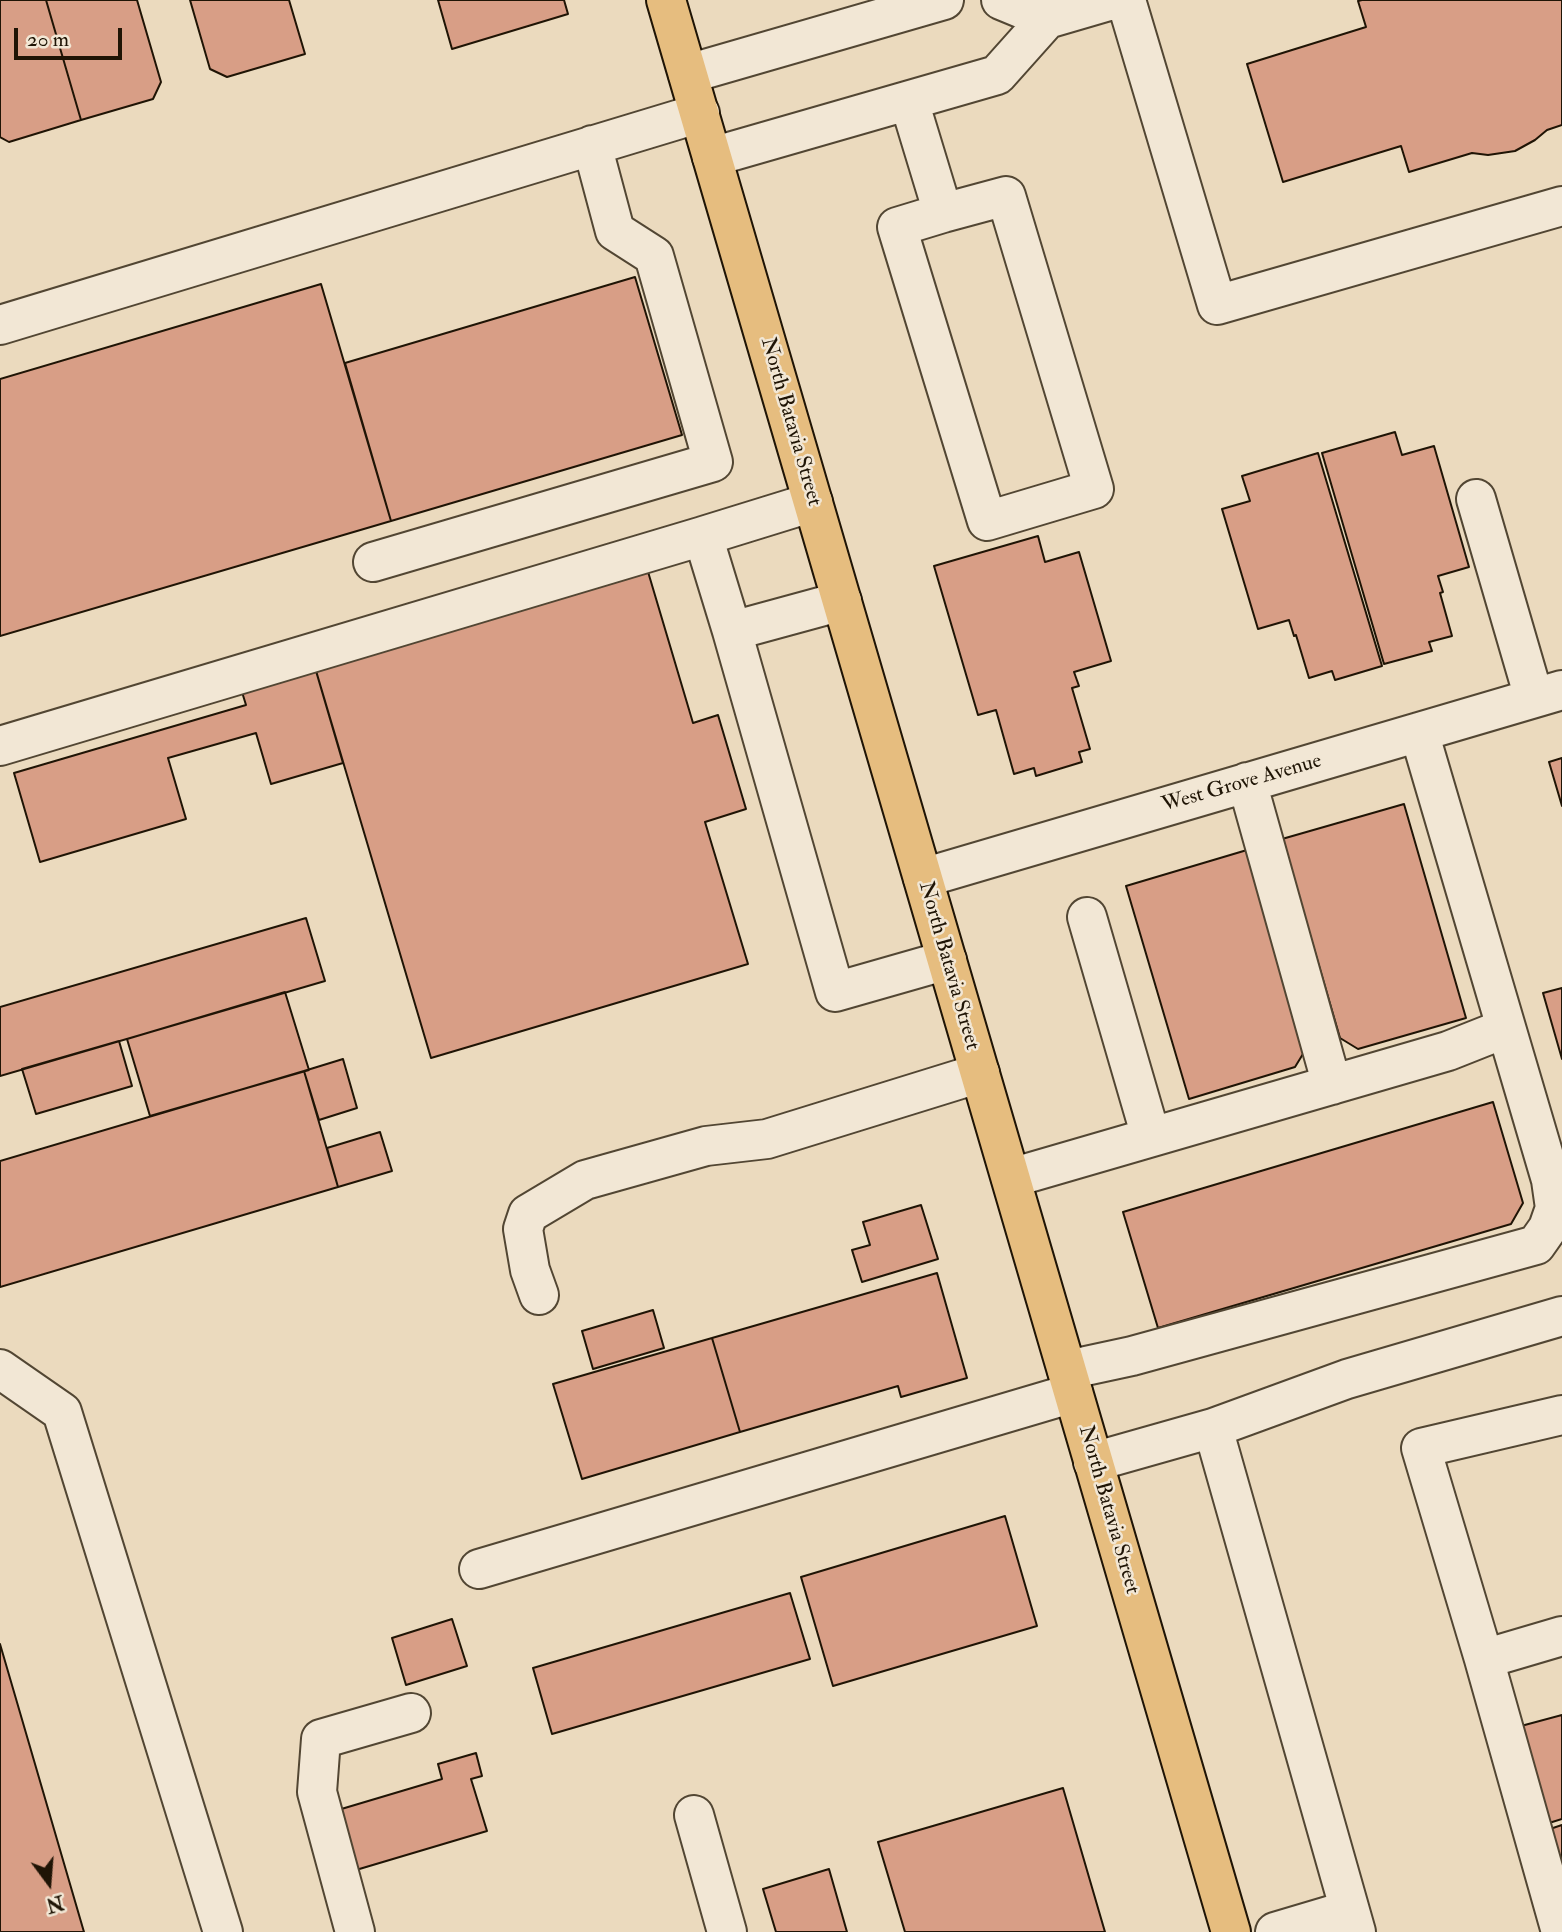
<!DOCTYPE html>
<html>
<head>
<meta charset="utf-8">
<style>
  body { margin:0 }
  #map { position:relative; width:1562px; height:1932px; overflow:hidden; background:#ebdabe; font-family:"IM FELL Double Pica",serif }
  canvas { display:block }
  .north { position:absolute; left:14px; top:1848px; width:70px; height:70px; -webkit-text-stroke:5px #f2e7d5; paint-order:stroke; rotate:164deg; font-size:19px; font-weight:700; line-height:28px; text-align:center; color:#1f1405 }
  .north::after { content:''; display:block; margin:auto; width:24px; height:32px; background:#1f1405; clip-path:polygon(50% 0,100% 100%,50% 72%,0 100%) }
  .scale { position:absolute; left:14px; top:28px; width:108px; height:32px; box-sizing:border-box; border:4px solid #1f1405; border-top:0; padding-left:9px; font-size:21px; line-height:24px; white-space:nowrap; color:#1f1405; -webkit-text-stroke:5px #f2e7d5; paint-order:stroke }
</style>
</head>
<body>
<div id="map">
<canvas width="1562" height="1932"></canvas>
<div class="north">N</div>
<div class="scale">20 m</div>
</div>
<script>
const ctx = document.querySelector('canvas').getContext('2d');
ctx.lineJoin = 'round';
function paint(path, color) { ctx.fillStyle = color; ctx.fill(path, 'evenodd'); }
const toPath = rows => new Path2D(rows.map(r => 'M' + r).join(''));
function strokePath(path, color, width, dash) { ctx.strokeStyle = color; ctx.lineWidth = width; ctx.lineCap = dash ? 'butt' : 'round'; ctx.setLineDash(dash || []); ctx.stroke(path); }
function drawText(font, color, halo, rows, align = 'center') {
  ctx.font = font + ' "IM FELL Double Pica",serif'; ctx.lineWidth = 5; ctx.setLineDash([]); ctx.textBaseline = 'middle'; ctx.strokeStyle = halo; ctx.fillStyle = color; for (const [text, x, y, turn = 0] of rows) {
    ctx.save(); ctx.translate(x, y); ctx.rotate((+turn || 0) * Math.PI / 180); ctx.textAlign = isNaN(turn) ? turn : align; if (halo) ctx.strokeText(text, 0, 0); ctx.fillText(text, 0, 0); ctx.restore();
  }
}
const building = toPath([
  [0,0,46,0,81,120,9,142,0,137,0,0],
  [46,0,137,0,161,82,153,99,81,120,46,0],
  [190,0,289,0,305,54,227,77,210,69,190,0],
  [438,0,564,0,568,14,452,49,438,0],
  [1362,0,1562,0,1562,125,1547,130,1535,140,1515,151,1488,155,1472,153,1409,172,1401,146,1283,182,1247,64,1366,27,1358,1,1362,0],
  [635,277,682,435,391,521,345,363,635,277],
  [321,284,391,521,0,636,0,379,321,284],
  [1395,432,1402,455,1434,446,1469,567,1438,576,1443,592,1440,593,1452,636,1429,642,1432,651,1384,664,1322,453,1395,432],
  [1318,453,1382,666,1335,680,1332,671,1309,678,1296,635,1294,636,1289,620,1258,629,1222,509,1250,501,1242,476,1318,453],
  [1038,536,1045,562,1079,552,1111,661,1074,672,1079,686,1072,688,1090,749,1079,752,1082,762,1036,776,1034,768,1014,774,996,710,978,715,934,566,1038,536],
  [646,565,693,723,718,715,746,809,705,822,748,964,431,1058,314,664,646,565],
  [316,671,343,763,271,784,256,733,168,758,186,819,40,862,14,773,246,705,242,692,316,671],
  [1562,758,1562,806,1549,762,1562,758],
  [1404,804,1466,1018,1358,1049,1340,1038,1282,839,1404,804],
  [1247,850,1306,1049,1295,1067,1189,1099,1126,886,1247,850],
  [306,918,325,981,0,1076,0,1007,306,918],
  [1562,988,1562,1059,1543,993,1562,988],
  [285,992,309,1070,150,1116,127,1039,285,992],
  [119,1041,132,1086,36,1114,22,1069,119,1041],
  [343,1059,357,1108,319,1120,304,1071,343,1059],
  [304,1071,338,1187,0,1287,0,1161,304,1071],
  [1493,1102,1523,1203,1511,1224,1158,1328,1123,1212,1493,1102],
  [380,1132,392,1171,338,1187,327,1148,380,1132],
  [921,1205,938,1259,862,1282,852,1250,870,1245,863,1222,921,1205],
  [937,1273,967,1378,901,1397,898,1386,740,1432,712,1338,937,1273],
  [653,1310,664,1348,593,1369,582,1331,653,1310],
  [712,1338,740,1432,582,1479,553,1384,712,1338],
  [1005,1516,1037,1626,833,1686,801,1577,1005,1516],
  [790,1593,810,1659,552,1734,533,1668,790,1593],
  [452,1619,467,1666,406,1685,392,1638,452,1619],
  [0,1644,84,1932,0,1932,0,1644],
  [1562,1715,1562,1819,1549,1823,1521,1726,1562,1715],
  [476,1753,482,1776,471,1779,487,1831,356,1870,338,1810,442,1779,438,1764,476,1753],
  [1063,1788,1105,1932,905,1932,878,1842,1063,1788],
  [1562,1825,1562,1867,1550,1829,1562,1825],
  [829,1869,847,1932,776,1932,763,1889,829,1869]
]);
paint(building, '#d89e86');
strokePath(building, '#1f1405', 2);
const minor = toPath([
  [1126,0,1217,305,1562,206],
  [1047,19,1112,0],
  [688,74,944,0],
  [909,101,943,213,1006,196,1094,489,987,521,897,227,943,213],
  [712,157,997,75,1047,19,1001,0],
  [0,325,700,113],
  [1476,499,1534,698],
  [373,562,713,462,654,256,615,231,592,145],
  [842,601,732,631,835,992,947,960],
  [732,631,703,536,813,502],
  [0,746,703,536],
  [1247,782,1332,1085],
  [923,878,1562,690],
  [1087,917,1151,1137],
  [1011,1178,1448,1051,1506,1028],
  [539,1295,530,1270,523,1229,528,1214,585,1180,706,1146,767,1139,980,1073],
  [0,1369,62,1412,223,1932],
  [1067,1370,1132,1356,1536,1245,1548,1228,1555,1208,1551,1180,1419,732],
  [1213,1428,1356,1932],
  [1093,1462,1213,1428,1347,1379,1562,1316],
  [479,1569,1073,1393],
  [1484,1659,1421,1448,1562,1415],
  [694,1815,727,1932],
  [355,1932,317,1792,321,1739,411,1713],
  [1275,1932,1349,1910],
  [1561,1932,1484,1659,1562,1636]
]);
const major = toPath([
  [666,0,1231,1932]
]);
strokePath(minor, '#524633', 42);
strokePath(major, '#1f1405', 42);
strokePath(minor, '#f2e7d5', 38);
strokePath(major, '#e6bd7f', 38);
drawText('21px', '#1f1405', '#f2e7d5', [
  ["North Batavia Street",790,422,74],
  ["West Grove Avenue",1242,784,-16],
  ["North Batavia Street",948,966,74],
  ["North Batavia Street",1108,1510,74]
]);
</script>
</body>
</html>
